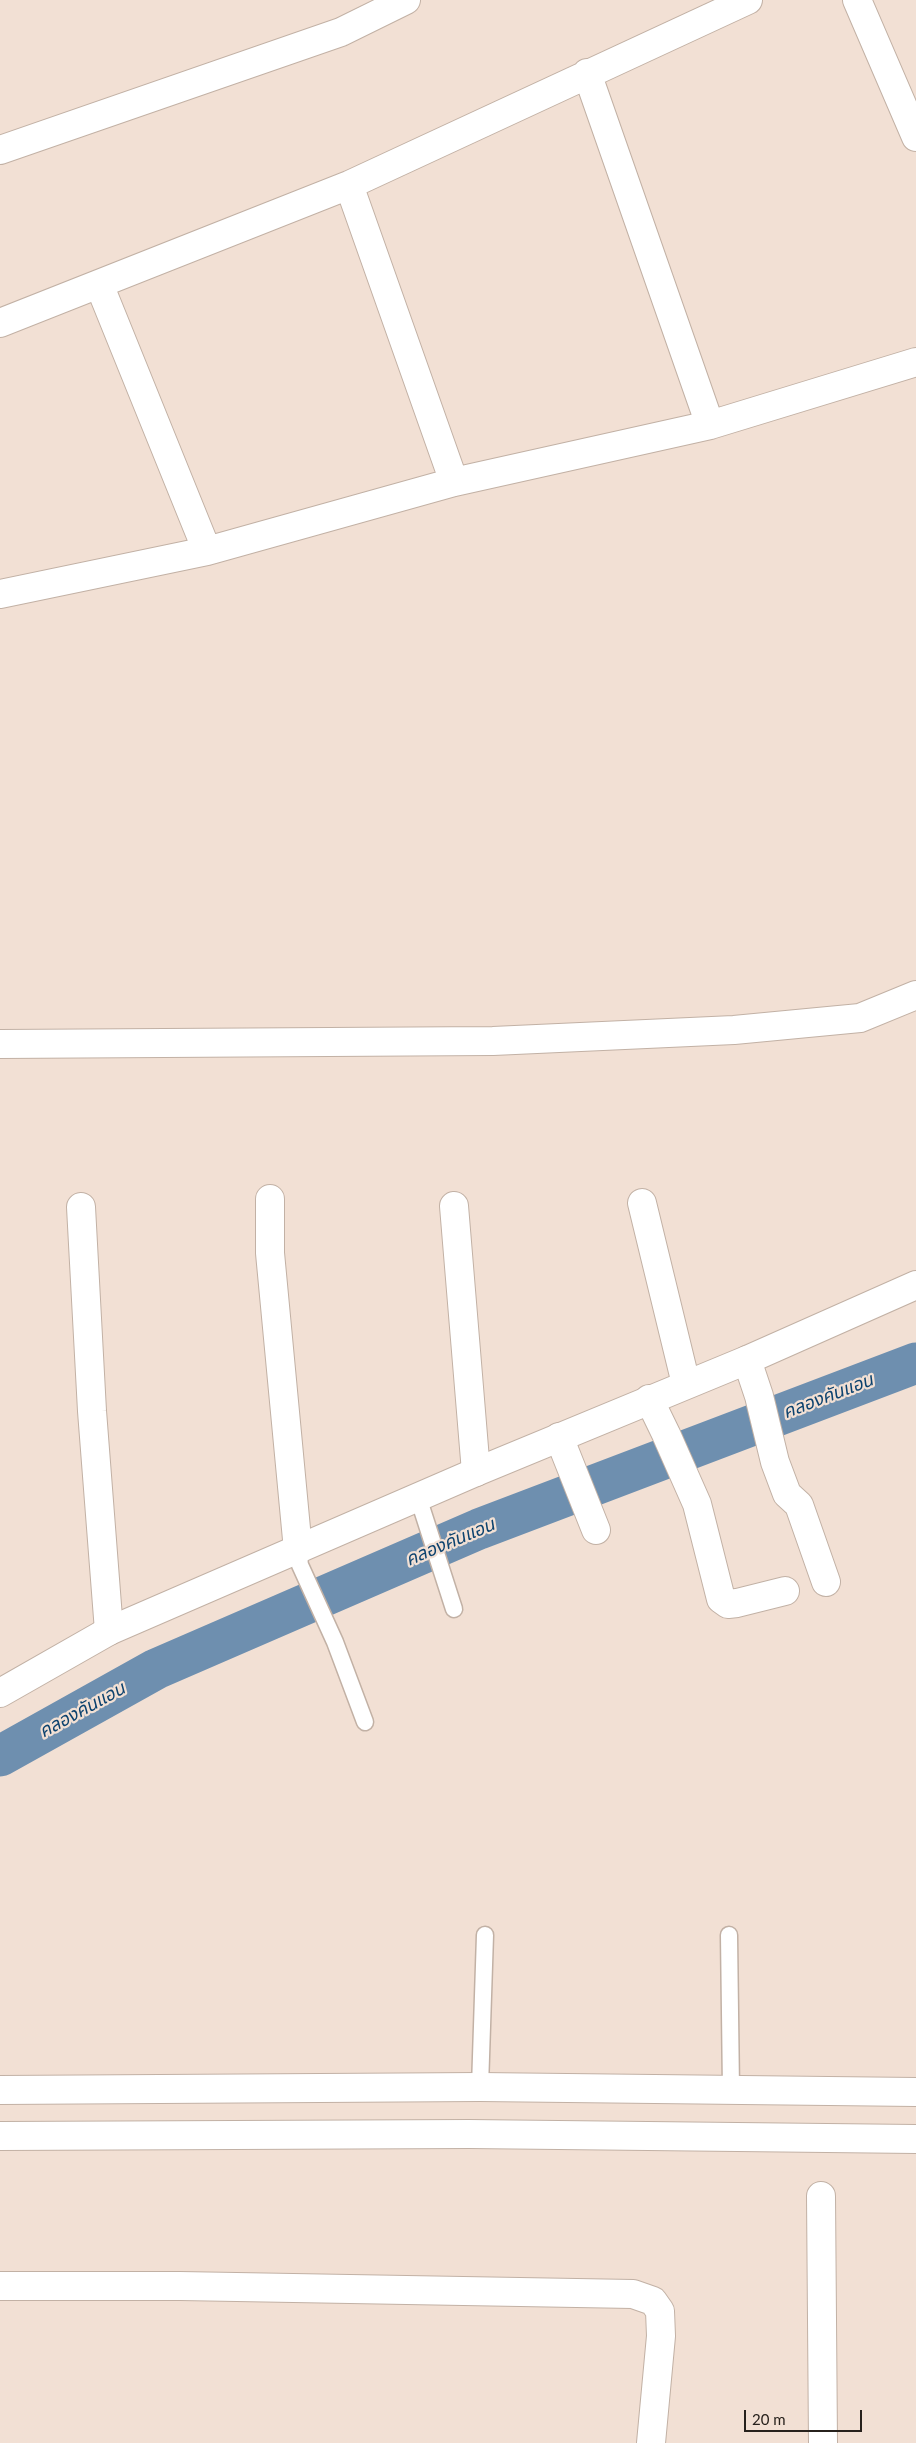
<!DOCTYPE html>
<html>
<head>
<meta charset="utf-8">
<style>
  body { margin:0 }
  #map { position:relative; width:916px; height:2443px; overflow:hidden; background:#f2e0d4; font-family:Lato,sans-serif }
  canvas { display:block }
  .scale { position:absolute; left:744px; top:2410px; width:118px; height:22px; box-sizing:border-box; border:2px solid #27211c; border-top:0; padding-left:6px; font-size:15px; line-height:18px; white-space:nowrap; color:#27211c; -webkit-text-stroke:4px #f2e0d4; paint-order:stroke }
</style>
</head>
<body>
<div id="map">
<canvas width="916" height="2443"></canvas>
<div class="scale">20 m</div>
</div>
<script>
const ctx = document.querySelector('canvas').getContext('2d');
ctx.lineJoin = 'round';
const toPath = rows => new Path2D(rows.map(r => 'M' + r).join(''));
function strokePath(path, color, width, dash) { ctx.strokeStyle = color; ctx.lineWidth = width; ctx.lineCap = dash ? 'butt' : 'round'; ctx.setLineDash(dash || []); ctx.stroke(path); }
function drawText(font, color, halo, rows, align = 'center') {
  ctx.font = font + ' Lato,"Noto Sans Thai",sans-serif'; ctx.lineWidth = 4.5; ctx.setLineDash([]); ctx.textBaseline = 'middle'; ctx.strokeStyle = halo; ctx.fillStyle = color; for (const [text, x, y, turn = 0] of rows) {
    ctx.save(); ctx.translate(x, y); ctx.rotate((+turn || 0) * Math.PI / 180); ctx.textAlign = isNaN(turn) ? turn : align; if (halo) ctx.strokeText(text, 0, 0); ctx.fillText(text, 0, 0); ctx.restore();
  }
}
strokePath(toPath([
  [0,1756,156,1669,479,1529,916,1363]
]), '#6e8faf', 41);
const lane = toPath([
  [418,1497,454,1609],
  [298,1550,300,1565,335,1642,365,1722],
  [729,1935,731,2090],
  [480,2087,485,1935]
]);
const street = toPath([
  [857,0,916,137],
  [587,73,710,425],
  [0,150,341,32,406,0],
  [349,185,454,482],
  [99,284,207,551],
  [0,323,349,185,748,0],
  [0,594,207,551,454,482,710,425,916,362],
  [0,1044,493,1041,734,1030,860,1018,916,995],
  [270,1199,270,1253,298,1550],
  [642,1203,686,1384],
  [454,1206,476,1472],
  [81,1207,92,1411,109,1631],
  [747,1360,759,1396,775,1462,787,1494,799,1505,826,1582],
  [649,1399,666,1434,697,1504,721,1599,728,1604,737,1603,785,1591],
  [559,1437,596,1530],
  [0,2090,480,2087,916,2092],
  [0,2136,469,2134,916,2139],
  [821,2196,823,2443],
  [0,2286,180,2286,633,2294,653,2301,660,2311,661,2336,651,2443]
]);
const secondary = toPath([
  [0,1693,109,1631,476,1472,747,1360,916,1285]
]);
strokePath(lane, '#c2b1a5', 19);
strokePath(street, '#c2b1a5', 30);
strokePath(secondary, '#c2b1a5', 30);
strokePath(lane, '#fff', 16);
strokePath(street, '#fff', 28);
strokePath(secondary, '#fff', 28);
drawText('italic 18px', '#0c426e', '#f2e0d4', [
  ["คลองคันแอน",828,1396,-21],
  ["คลองคันแอน",450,1542,-23],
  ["คลองคันแอน",82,1710,-29]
]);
</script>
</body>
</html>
